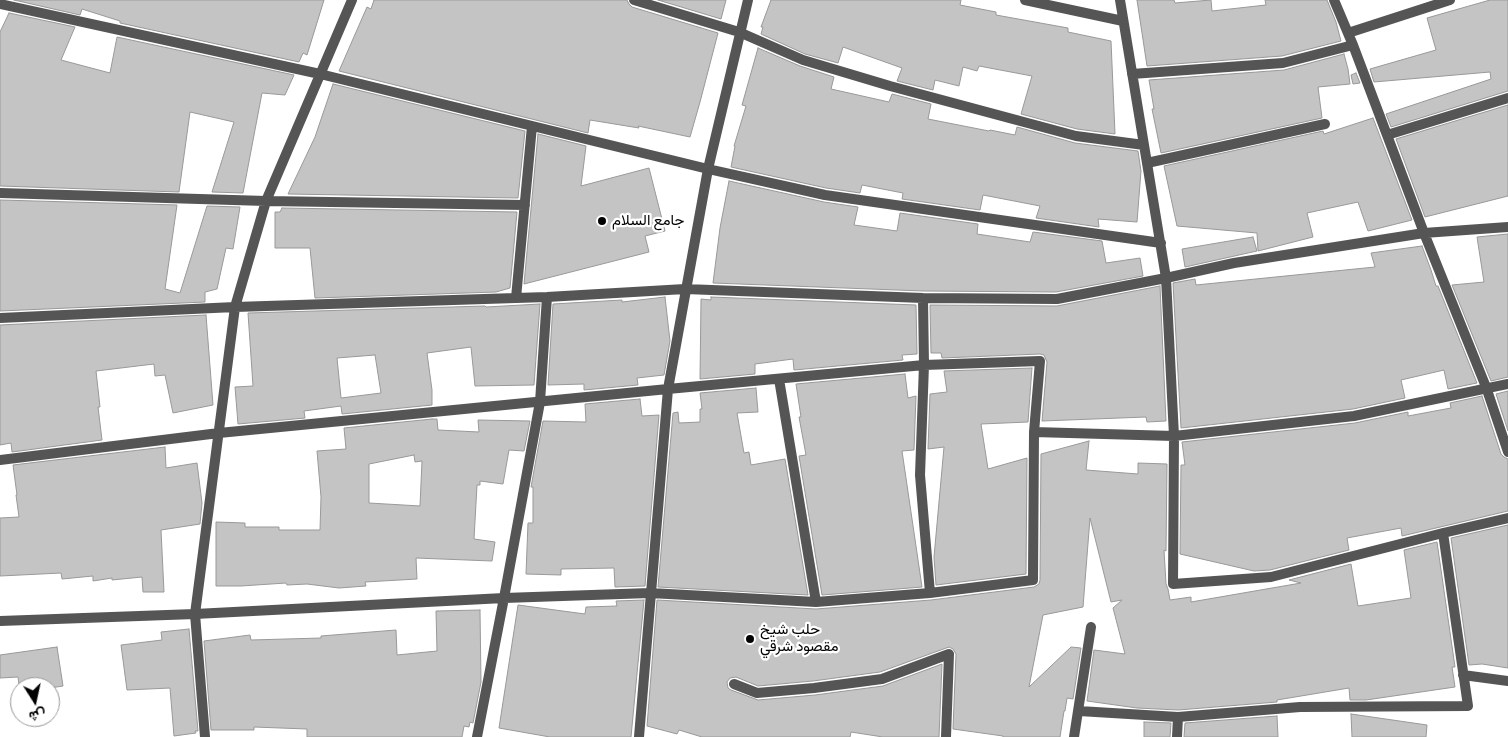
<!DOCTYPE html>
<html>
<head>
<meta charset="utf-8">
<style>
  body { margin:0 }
  #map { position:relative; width:1508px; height:737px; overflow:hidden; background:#fff; font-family:Manrope,Vazirmatn,sans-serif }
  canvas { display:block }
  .north { position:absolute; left:10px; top:677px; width:50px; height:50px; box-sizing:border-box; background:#fff; border:1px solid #999; border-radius:50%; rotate:170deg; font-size:14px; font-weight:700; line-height:20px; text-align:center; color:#000 }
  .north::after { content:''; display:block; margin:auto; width:18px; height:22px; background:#000; clip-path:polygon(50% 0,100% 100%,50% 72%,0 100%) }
</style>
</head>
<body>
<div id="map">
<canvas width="1508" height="737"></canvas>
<div class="north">ش</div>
</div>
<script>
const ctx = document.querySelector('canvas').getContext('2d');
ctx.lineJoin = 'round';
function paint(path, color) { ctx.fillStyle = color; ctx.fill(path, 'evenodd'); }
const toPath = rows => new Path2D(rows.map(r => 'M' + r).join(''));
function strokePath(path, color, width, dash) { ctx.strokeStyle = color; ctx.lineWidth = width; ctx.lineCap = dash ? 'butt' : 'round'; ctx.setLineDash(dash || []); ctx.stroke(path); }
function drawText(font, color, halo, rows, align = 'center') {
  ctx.font = font + ' Manrope,Vazirmatn,sans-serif'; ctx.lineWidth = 4.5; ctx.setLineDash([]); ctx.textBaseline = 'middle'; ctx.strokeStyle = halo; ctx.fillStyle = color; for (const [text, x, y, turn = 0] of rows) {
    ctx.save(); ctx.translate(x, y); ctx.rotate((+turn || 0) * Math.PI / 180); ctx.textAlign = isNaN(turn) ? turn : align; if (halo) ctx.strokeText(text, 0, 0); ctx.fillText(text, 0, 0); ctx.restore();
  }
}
const building = toPath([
  [14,0,324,0,307,55,303,53,299,62,120,23,120,21,82,9,80,15,14,0],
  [374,0,627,0,629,4,632,7,718,33,700,102,690,137,638,126,639,128,590,120,588,133,339,71,367,7,371,9,374,0],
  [658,0,726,0,721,19,658,0],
  [771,0,961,0,960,5,996,12,996,15,1068,28,1068,32,1111,41,1115,134,1077,129,1021,114,1032,76,979,66,977,71,963,67,959,86,935,80,933,90,897,81,902,68,843,47,838,63,805,54,761,34,763,27,761,27,771,0],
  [1137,0,1174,0,1175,3,1211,0,1212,11,1266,5,1265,0,1327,0,1336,22,1341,41,1282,56,1147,66,1137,0],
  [1490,0,1508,0,1508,91,1391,127,1386,114,1491,79,1490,72,1374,82,1370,69,1436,50,1427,18,1490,0],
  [9,13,75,27,61,60,110,73,117,37,294,75,285,95,262,93,243,193,212,192,234,122,190,112,179,192,0,186,0,32,9,13],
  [758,48,800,66,834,77,831,89,889,102,892,94,931,104,928,119,989,131,990,130,1015,135,1017,127,1075,143,1138,151,1141,171,1137,222,1098,219,1099,227,1036,218,1040,206,983,195,980,210,902,199,903,193,862,185,860,193,826,188,731,167,735,146,734,146,746,106,742,105,758,48],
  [1344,54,1348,69,1350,84,1318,87,1322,118,1161,153,1152,109,1154,109,1149,80,1284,70,1344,54],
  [1356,73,1360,83,1353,84,1351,75,1356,73],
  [333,84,525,131,518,198,288,194,315,137,333,84],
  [1508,105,1508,196,1425,217,1396,139,1508,105],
  [1373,118,1412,220,1368,231,1358,202,1307,213,1313,237,1258,251,1257,233,1177,226,1164,166,1323,131,1324,134,1373,118],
  [538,134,586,146,581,186,649,168,665,231,645,236,649,252,524,284,538,134],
  [729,181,824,202,858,207,854,225,897,231,900,213,978,224,977,234,1030,242,1033,232,1102,241,1106,263,1140,258,1143,276,1056,292,923,291,713,283,720,228,729,181],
  [0,200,177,205,165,289,180,293,207,206,240,207,233,249,226,248,217,289,205,292,205,302,0,311,0,200],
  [282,208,517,212,510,288,496,292,315,298,310,248,275,248,275,212,280,212,282,208],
  [1508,234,1508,377,1491,381,1452,285,1484,282,1477,237,1508,234],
  [1253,237,1257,251,1185,267,1182,249,1253,237],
  [1422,246,1431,270,1436,286,1438,286,1477,383,1448,389,1444,370,1401,380,1405,398,1353,409,1181,428,1173,283,1195,279,1196,285,1375,267,1371,253,1422,246],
  [1160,286,1166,421,1147,422,1146,417,1042,421,1047,362,1044,355,1040,354,942,358,941,353,931,353,930,305,1057,306,1160,286],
  [665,297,670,341,664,375,637,378,638,385,584,390,584,384,548,385,553,304,622,300,622,302,665,297],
  [711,297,916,305,917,354,902,355,903,360,794,370,793,359,755,364,755,374,700,379,701,299,711,300,711,297],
  [540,304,534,385,475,386,471,347,427,353,432,390,432,405,342,414,341,406,304,411,305,418,238,424,235,387,253,386,248,313,485,306,486,307,540,304],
  [375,355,381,393,341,398,337,358,375,355],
  [206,315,213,405,173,413,165,375,155,376,154,364,96,371,100,407,98,407,102,440,12,452,11,443,0,445,0,325,206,315],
  [1032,368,1028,422,981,424,988,469,1027,458,1026,574,936,585,934,557,944,447,928,449,930,394,947,392,944,371,1032,368],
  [905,374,908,398,916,396,914,450,902,451,922,587,822,595,799,456,806,455,799,417,801,417,796,384,905,374],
  [756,388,758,412,737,413,744,453,749,452,751,465,785,459,808,595,658,587,673,413,678,412,679,423,700,422,700,409,702,409,700,393,756,388],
  [1508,391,1508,431,1496,394,1508,391],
  [1482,396,1501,454,1504,457,1508,459,1508,511,1402,536,1401,528,1347,538,1349,550,1270,570,1254,571,1180,554,1181,465,1185,465,1182,442,1355,423,1408,412,1408,416,1451,408,1450,403,1482,396],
  [640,399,642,416,659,415,645,586,615,587,614,568,561,569,561,575,526,574,528,523,533,523,533,487,531,487,543,421,586,422,585,404,640,399],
  [432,419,437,419,438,430,479,432,478,420,530,421,524,451,509,450,503,484,480,481,480,485,477,485,474,539,495,542,492,561,416,558,417,579,365,582,366,586,339,588,307,584,287,585,286,583,241,586,216,586,216,522,245,523,245,527,279,527,279,530,320,530,321,497,317,451,346,449,344,428,432,419],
  [414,455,415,462,422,461,420,506,369,503,369,464,414,455],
  [1089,441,1086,470,1138,474,1138,463,1167,464,1166,551,1164,550,1166,584,1168,589,1170,600,1191,597,1191,602,1301,583,1289,580,1351,564,1358,606,1411,598,1404,550,1437,542,1455,667,1452,667,1455,687,1366,700,1350,700,1349,688,1277,700,1277,702,1178,710,1137,708,1087,701,1094,650,1125,654,1113,608,1122,600,1111,602,1090,518,1083,607,1043,615,1029,687,1071,647,1081,648,1073,699,1067,698,1065,711,1064,711,1060,737,1003,737,1003,736,953,729,956,654,953,649,949,647,880,672,813,681,758,686,736,677,730,678,727,682,728,688,731,690,758,700,815,695,883,686,942,664,939,737,883,737,851,732,850,737,702,737,679,730,677,734,647,726,657,600,816,609,931,600,1034,587,1039,584,1040,580,1041,454,1089,441],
  [165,447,166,468,197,463,202,503,200,524,161,530,164,592,143,592,142,577,112,580,112,578,93,581,93,576,62,579,61,573,0,576,0,518,19,517,16,495,17,495,13,465,165,447],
  [1508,525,1508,668,1482,664,1469,665,1451,538,1508,525],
  [644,600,631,737,550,737,499,728,518,605,585,614,586,607,617,606,616,601,644,600],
  [480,610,481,682,473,723,470,722,469,727,464,726,462,737,307,737,307,729,254,727,254,730,211,730,204,641,250,635,251,640,321,638,321,636,396,630,397,655,437,651,436,611,480,610],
  [189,629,198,731,195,731,196,733,174,736,170,688,127,690,121,645,162,640,161,632,189,629],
  [57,647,63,686,50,688,20,687,20,692,18,677,0,678,0,655,57,647],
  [1351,714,1427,725,1426,737,1352,737,1351,714],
  [1277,716,1278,737,1184,737,1185,723,1277,716],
  [1144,722,1171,723,1170,737,1144,737,1144,722]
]);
paint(building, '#c4c4c4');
strokePath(building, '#999', 1);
strokePath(toPath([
  [634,0,739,32,803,60,890,86,1076,136,1144,145],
  [1025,0,1123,21],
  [1120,0,1166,278,1174,436,1173,584,1271,577,1443,533,1508,518],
  [1334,0,1353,45,1424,233,1486,387,1508,452],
  [0,4,320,74,708,169,825,195,1161,243],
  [1348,33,1450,0],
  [1132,74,1283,63,1353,45],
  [1387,135,1508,98],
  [1147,163,1325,124],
  [0,193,266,201,525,205],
  [516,298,532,126],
  [923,298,924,365,920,475,930,593],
  [0,318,235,307,547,297,685,289,923,298,1057,299,1166,278,1234,263,1424,233,1508,227],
  [779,379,816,602],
  [1034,432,1174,436,1354,416,1508,384],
  [0,460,219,433,668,389,924,365,1040,361,1034,432,1033,580,930,593,816,602,650,593,504,598,195,614,0,621],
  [1463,675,1508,681],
  [734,684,757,693,814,688,882,679,949,654,946,737],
  [1079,711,1178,717,1300,707,1468,706,1443,533],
  [205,737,195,614,235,307,266,201,352,0],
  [477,737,504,598,540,402,547,297],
  [639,737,668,389,708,169,748,0],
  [1074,737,1091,627],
  [1177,737,1178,717]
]), '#555', 10);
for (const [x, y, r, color] of [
  [602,221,5,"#000"],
  [750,639,5,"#000"]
]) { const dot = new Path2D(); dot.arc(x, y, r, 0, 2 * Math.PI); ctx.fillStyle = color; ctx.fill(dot); strokePath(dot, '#fff', 2); }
drawText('15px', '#000', '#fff', [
  ["جامع السلام",612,221],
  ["حلب شيخ",760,630],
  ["مقصود شرقي",760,647]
], 'left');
</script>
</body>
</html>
